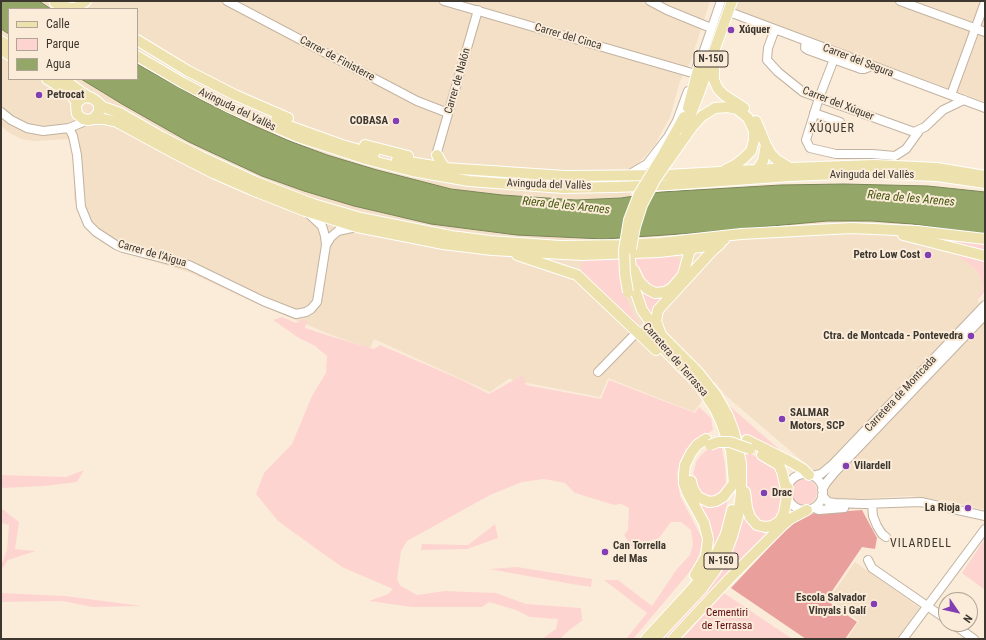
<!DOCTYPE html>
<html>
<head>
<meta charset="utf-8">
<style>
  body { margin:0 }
  #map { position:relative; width:986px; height:640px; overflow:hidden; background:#fbecd9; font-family:"Roboto Condensed",sans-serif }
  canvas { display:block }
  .frame { position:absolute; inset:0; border:2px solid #3d372f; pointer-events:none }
  .legend { position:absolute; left:8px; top:8px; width:130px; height:72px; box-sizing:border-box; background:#fbecd9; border:1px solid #afa495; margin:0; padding:5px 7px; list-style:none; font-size:12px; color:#3d372f }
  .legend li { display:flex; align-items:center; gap:8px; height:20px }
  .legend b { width:20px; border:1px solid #afa495 }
  .north { position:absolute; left:938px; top:592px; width:40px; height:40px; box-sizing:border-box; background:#fbecd9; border:1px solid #afa495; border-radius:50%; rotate:124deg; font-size:11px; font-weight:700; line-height:16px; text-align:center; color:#3d372f }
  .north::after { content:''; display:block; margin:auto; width:14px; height:18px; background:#823eb2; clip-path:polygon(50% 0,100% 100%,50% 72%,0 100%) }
</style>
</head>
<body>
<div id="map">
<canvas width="986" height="640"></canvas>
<div class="frame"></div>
<ul class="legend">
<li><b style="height:5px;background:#ede2ad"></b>Calle</li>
<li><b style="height:11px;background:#fed4d1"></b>Parque</li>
<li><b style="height:11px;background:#94a768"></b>Agua</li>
</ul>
<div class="north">N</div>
</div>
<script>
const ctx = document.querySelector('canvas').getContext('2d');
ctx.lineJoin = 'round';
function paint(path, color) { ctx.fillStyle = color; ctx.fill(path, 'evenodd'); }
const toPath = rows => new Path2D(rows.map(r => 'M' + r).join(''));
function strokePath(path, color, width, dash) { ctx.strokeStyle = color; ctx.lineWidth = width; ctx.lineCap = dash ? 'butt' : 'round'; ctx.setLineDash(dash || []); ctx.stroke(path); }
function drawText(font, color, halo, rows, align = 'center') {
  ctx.font = font + ' "Roboto Condensed",sans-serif'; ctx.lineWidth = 4; ctx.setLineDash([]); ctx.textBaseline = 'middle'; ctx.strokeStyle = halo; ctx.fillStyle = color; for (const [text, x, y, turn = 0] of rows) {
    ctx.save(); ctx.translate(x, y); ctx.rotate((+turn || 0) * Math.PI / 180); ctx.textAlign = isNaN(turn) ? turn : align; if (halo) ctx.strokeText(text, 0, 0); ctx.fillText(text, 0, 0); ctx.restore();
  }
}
paint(toPath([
  [39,1,710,1,690,63,680,81,670,117,654,146,638,164,630,197,576,200,502,195,451,189,377,170,327,155,248,123,201,100,137,64,137,9,51,9],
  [711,1,985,1,985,102,740,12],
  [1,29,9,34,9,79,81,79,122,104,189,142,262,176,304,191,389,215,517,235,604,239,695,233,827,221,872,221,917,225,914,241,935,246,958,256,976,270,979,274,983,287,982,291,977,296,981,311,985,317,985,510,949,501,910,496,834,500,827,496,826,492,829,484,725,395,715,382,694,412,608,378,600,397,512,380,510,378,490,392,374,339,370,348,334,336,262,306,191,273,113,249,87,229,81,218,74,199,74,159,73,144,67,139,34,141,21,139,8,132,1,126],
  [855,562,920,608,897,639,847,639,859,621,829,599]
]), '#f4dfc7');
paint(toPath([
  [921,236,985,243,985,253],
  [953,252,985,261,985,291,978,299,977,296,982,291,983,287,979,274,976,270,958,256,953,253],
  [668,256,674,256,679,260,681,266,681,270,668,286,658,290,646,284,636,267,635,258],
  [620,258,624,294,631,310,639,325,581,271,581,264,584,260],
  [637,283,667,294,653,320,649,315],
  [282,317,296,323,303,319,307,321,305,328,333,337,374,349,380,345,462,380,489,394,523,375,526,385,601,399,609,380,695,413,699,407,711,418,713,430,692,444,681,459,677,474,680,496,703,540,697,563,633,639,626,639,647,613,604,580,618,580,652,606,677,569,690,555,693,544,691,530,681,522,671,522,659,538,642,543,633,549,624,535,628,530,629,508,621,504,614,505,575,493,565,483,544,479,522,482,490,495,407,541,401,551,397,580,401,586,417,595,445,591,496,593,526,604,581,608,582,619,583,620,568,631,560,639,542,639,556,629,558,619,530,617,516,610,489,602,482,607,412,607,369,601,388,594,393,589,342,567,318,550,278,521,256,494,264,473,292,444,312,396,326,373,327,356,315,346,299,338,273,320],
  [726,403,779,449,799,464,738,433],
  [721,444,725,465,726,485,725,489,715,499,700,494,693,479,693,475,696,462,701,455,708,449],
  [743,450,775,466,780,477,781,505,779,517,766,524,755,519,748,494],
  [84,470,77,482,45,486,1,488,1,475,66,477],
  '791 492a13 13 0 1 1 26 0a13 13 0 1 1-26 0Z',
  [693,496,728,498,723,525,712,552],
  [1,508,19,522,15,549,36,551,8,560,1,570,1,566,7,550,9,525,1,523],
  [743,512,772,529,667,639,661,639],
  [495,524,498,538,467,549,421,550,422,544,468,545],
  [984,540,985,540,985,590,962,573],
  [517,567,592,579,591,587,572,584,489,569],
  [1,593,65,596,142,606,93,607,62,601,1,602],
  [724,593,791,638,792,639,682,639]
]), '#fed4d1');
paint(toPath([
  [862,510,877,538,875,549,862,547,826,600,857,622,845,639,806,639,731,588,790,525,811,514]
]), '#e99f9b');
const water = toPath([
  [1,1,39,1,51,9,9,9,9,34,1,29,1,1],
  [137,64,201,100,248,123,287,140,327,155,377,170,451,189,502,195,576,200,621,198,661,192,781,185,844,184,928,186,985,192,985,234,912,224,872,221,827,221,695,233,604,239,517,235,431,224,354,206,304,191,262,176,189,142,122,104,81,79,137,79,137,64]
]);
paint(water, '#94a768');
strokePath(water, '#7a8557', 1);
const minor = toPath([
  [227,1,417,101,448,113],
  [444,1,692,73],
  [650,1,667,10,711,28],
  [900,1,985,32],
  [732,13,985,108],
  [775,29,768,48,767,60,778,72,803,92,914,132,925,127,943,110,964,100],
  [806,41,805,48,808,50,861,69,864,69,872,66],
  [834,59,819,98,806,140,810,148,836,154,872,154,895,156,906,149,919,131],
  [697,66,700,62,721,1],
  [951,95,985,2],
  [1,112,11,120,27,128,43,131,69,128,88,120],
  [814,113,840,122],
  [69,128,73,136,77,155,81,207,88,224,96,232,116,245,123,248,189,265,263,301,296,314,306,312,311,309,317,302,326,245,325,236,322,226,308,213],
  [437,152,478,10],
  [630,174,647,164,668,137,677,121,688,91],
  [326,245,331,237,338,231,356,227],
  [598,372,638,331],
  '787 492a18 18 0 1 1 36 0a18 18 0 1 1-36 0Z',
  [812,476,821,474,833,464,985,305],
  [822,490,826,483,835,472,985,315],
  [822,495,828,502,835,503,863,504,921,502,985,516],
  [872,504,873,516,877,526,882,534,886,537],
  [814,508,819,510,844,508],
  [868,560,872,568,946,619],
  [953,624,974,639],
  [903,639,985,529]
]);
const major = toPath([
  [55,3,70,8,76,8,86,1],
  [137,40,188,71,235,95,288,118],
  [1,41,9,46],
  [1,49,9,55],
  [137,56,183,83,229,107,298,137,369,160,412,171,469,181,563,188,615,187,668,185,790,176,865,173,937,176,985,183],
  [714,65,714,80,718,89,724,95,744,108],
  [47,79,70,93,77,103],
  [63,79,87,96],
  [99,104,99,112,93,119,88,120,83,119,77,114,76,106,77,103,82,98,90,97,95,100,103,107,120,113,162,137,202,157,256,182,313,204,361,218,451,236,490,241,533,244,560,246,620,245,659,243,741,234,851,228,917,231,985,239],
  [688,108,700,62],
  [93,119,104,119,117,122,174,153,213,173,252,190,305,211,357,227,403,236,443,244,492,250,582,255,659,252,701,247,724,240],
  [275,121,342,145,374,154],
  [756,121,766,145,771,154,777,160,790,168],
  [685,129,698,96,732,1],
  [365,145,408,156],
  [664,153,684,117],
  [437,155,442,164,448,170],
  [397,160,446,168,565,176,667,175,790,168,875,165,937,168,985,176],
  [668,161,692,127,702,116,715,108,728,107,737,109,748,118,754,131,754,140,751,151,744,158,735,165,725,170],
  [754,174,763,161,766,145],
  [903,235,985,256],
  [517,255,577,275,656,350],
  [630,259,633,284,642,310,657,331,698,372,716,395,728,416,734,432,741,463,741,493,738,516,732,537,726,553,715,571,701,590,655,639],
  [634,270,639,281,647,289,655,293,665,292,672,288,683,275,689,253,695,244],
  [646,329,659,344,699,385,715,409,721,422,731,450,734,484],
  [660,332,656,321,658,310,712,251,720,244],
  [747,440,789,461,803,469,809,475],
  [762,455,779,465,782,472,785,485,788,488],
  [691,481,693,489,698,497,709,502,716,501,723,497,734,483],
  [745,492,747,508,750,517,757,525,765,527,772,526,780,521,784,513,787,496],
  [695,575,706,556,708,539,704,523,687,492,684,484,684,475,685,465,691,453,697,445,706,439],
  [646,639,693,588,712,563,726,534,732,510],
  [673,639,729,579,782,526,790,519,807,510]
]);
strokePath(minor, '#c2b3a1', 10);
strokePath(major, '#fff', 12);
strokePath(minor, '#fff', 8);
strokePath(major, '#ede2ad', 10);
const majorBridge = toPath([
  [631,249,635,227,642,205,655,180,668,161],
  [628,292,625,274,624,250,629,220,639,194,664,153],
  [710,445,718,442,730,442,750,449]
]);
strokePath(majorBridge, '#fff', 12, []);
strokePath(majorBridge, '#ede2ad', 10);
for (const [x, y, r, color] of [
  [731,30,4,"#823eb2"],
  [39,95,4,"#823eb2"],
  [396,121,4,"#823eb2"],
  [928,255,4,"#823eb2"],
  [971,336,4,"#823eb2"],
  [782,419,4,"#823eb2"],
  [846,466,4,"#823eb2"],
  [764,493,4,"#823eb2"],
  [968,508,4,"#823eb2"],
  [605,552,4,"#823eb2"],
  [874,604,4,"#823eb2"]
]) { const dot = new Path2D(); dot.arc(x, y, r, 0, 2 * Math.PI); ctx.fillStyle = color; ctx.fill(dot); strokePath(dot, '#fbecd9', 1.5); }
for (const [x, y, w] of [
  [711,59,34],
  [721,561,34]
]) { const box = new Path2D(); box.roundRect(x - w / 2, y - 8, w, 16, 3); ctx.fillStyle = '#fbecd9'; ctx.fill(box); strokePath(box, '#3d372f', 1); }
drawText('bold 10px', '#3d372f', null, [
  ["N-150",711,59],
  ["N-150",721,561]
]);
drawText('bold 11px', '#3d372f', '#fbecd9', [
  ["Xúquer",739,30],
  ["Petrocat",47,95],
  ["COBASA",388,121,"right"],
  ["Petro Low Cost",920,255,"right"],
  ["Ctra. de Montcada - Pontevedra",963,336,"right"],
  ["SALMAR",790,413],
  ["Motors, SCP",790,426],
  ["Vilardell",854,466],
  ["Drac",772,493],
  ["La Rioja",960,508,"right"],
  ["Can Torrella",613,546],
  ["del Mas",613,559],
  ["Escola Salvador",866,598,"right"],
  ["Vinyals i Galí",866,611,"right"]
], 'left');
drawText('11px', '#3d372f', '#fbecd9', [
  ["Carrer del Cinca",568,37,16],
  ["Carrer de Finisterre",337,59,28],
  ["Carrer del Segura",858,61,21],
  ["Carrer de Nalón",458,81,-74],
  ["Carrer del Xúquer",838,104,21],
  ["Avinguda del Vallès",237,110,26],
  ["Avinguda del Vallès",872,175],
  ["Avinguda del Vallès",549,185,2],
  ["Carrer de l'Aigua",152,254,16],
  ["Carretera de Terrassa",675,360,49],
  ["Carretera de Montcada",901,394,-47]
]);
drawText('11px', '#5f0711', '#fbecd9', [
  ["Cementiri",727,613],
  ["de Terrassa",727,626]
]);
ctx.letterSpacing = '1px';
drawText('12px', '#3d372f', '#fbecd9', [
  ["XÚQUER",832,129],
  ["VILARDELL",921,544]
]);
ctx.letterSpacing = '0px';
drawText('italic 12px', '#45560e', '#fbecd9', [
  ["Riera de les Arenes",911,199,5],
  ["Riera de les Arenes",566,206,6]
]);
</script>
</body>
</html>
